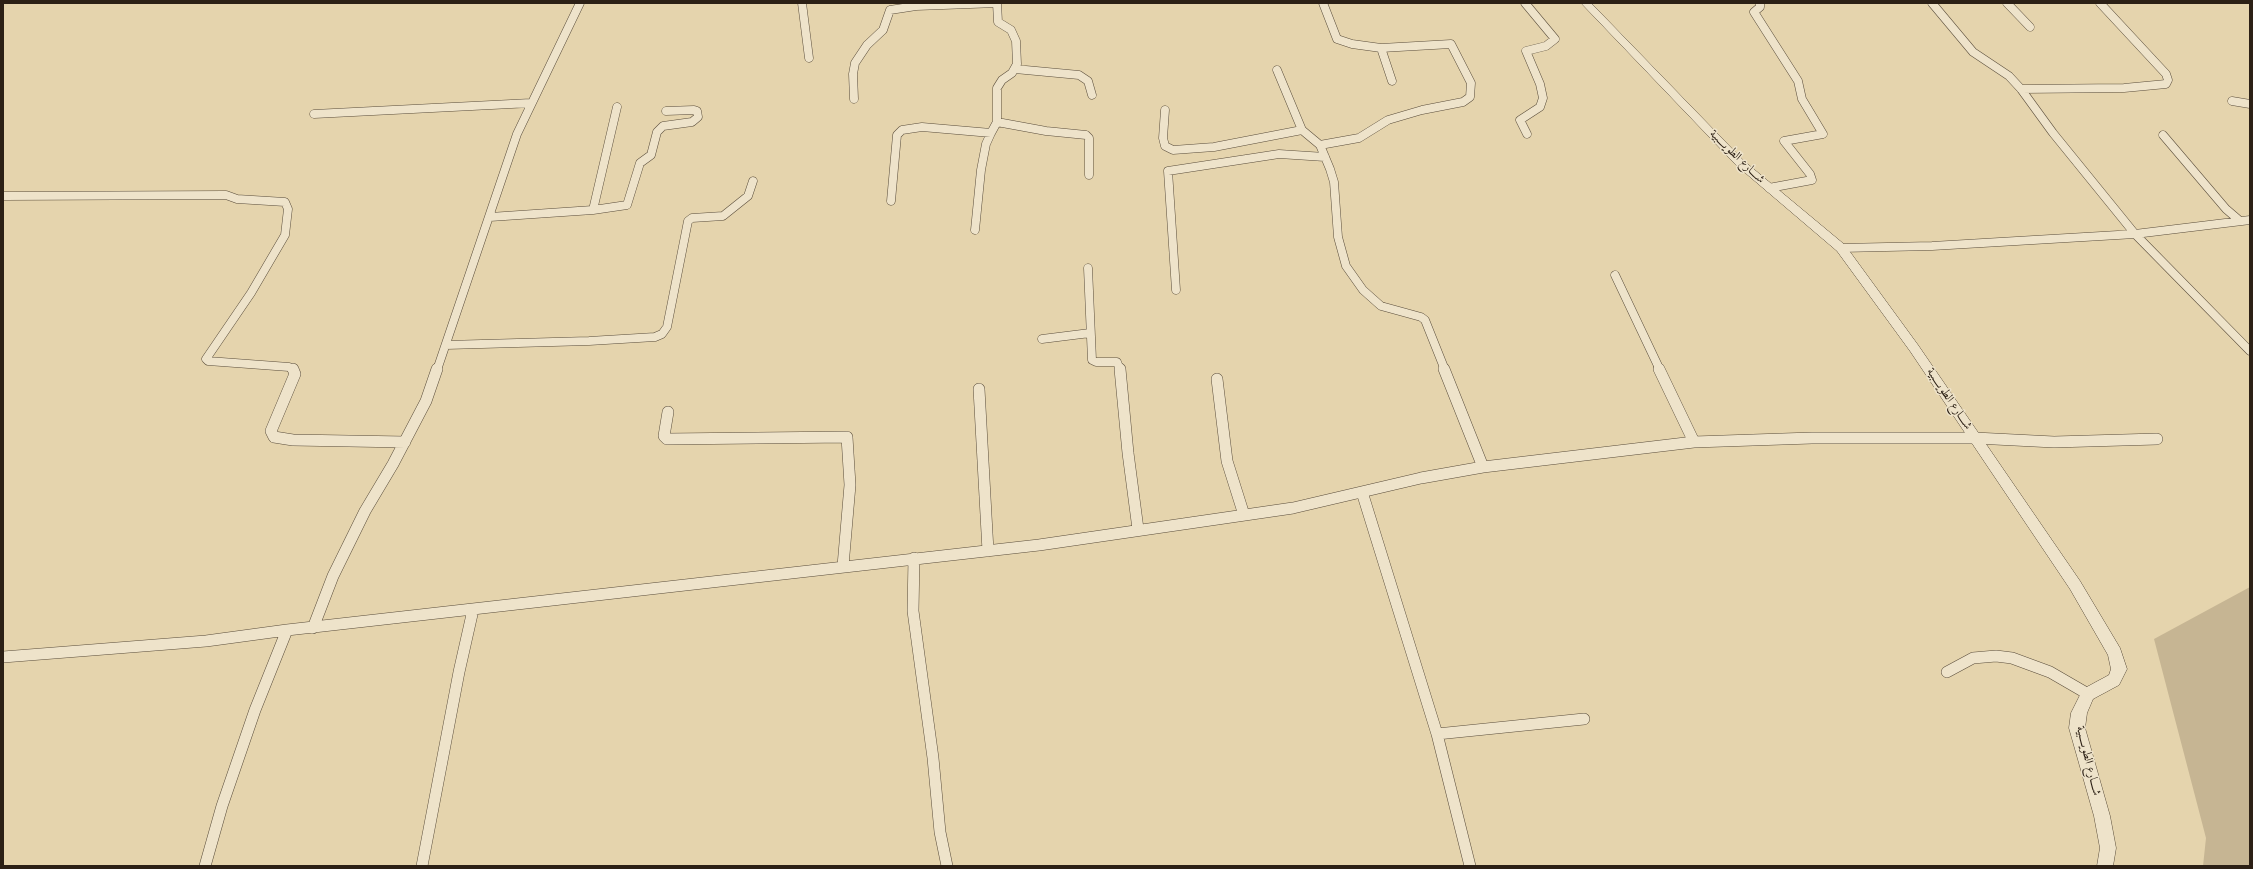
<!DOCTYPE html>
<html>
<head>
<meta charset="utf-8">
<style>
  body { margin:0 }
  #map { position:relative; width:2253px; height:869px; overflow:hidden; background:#e5d4ad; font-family:Cardo,serif }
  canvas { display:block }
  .frame { position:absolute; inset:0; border:4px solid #2c2015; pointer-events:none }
</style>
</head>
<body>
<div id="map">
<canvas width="2253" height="869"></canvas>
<div class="frame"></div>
</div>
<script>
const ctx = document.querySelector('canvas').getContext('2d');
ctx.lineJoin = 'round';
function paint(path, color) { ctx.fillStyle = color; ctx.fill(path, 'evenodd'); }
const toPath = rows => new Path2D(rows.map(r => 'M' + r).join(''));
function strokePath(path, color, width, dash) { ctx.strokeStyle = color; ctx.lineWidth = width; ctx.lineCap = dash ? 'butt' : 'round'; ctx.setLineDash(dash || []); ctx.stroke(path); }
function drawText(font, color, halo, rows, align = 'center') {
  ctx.font = font + ' Cardo,Amiri,serif'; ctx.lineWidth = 3; ctx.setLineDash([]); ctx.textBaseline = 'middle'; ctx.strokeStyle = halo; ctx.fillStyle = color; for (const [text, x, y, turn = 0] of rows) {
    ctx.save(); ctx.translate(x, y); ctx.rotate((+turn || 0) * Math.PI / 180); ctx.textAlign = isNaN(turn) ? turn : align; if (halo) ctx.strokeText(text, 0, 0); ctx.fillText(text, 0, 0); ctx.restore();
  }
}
paint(toPath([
  [2250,587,2250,866,2203,866,2206,838,2154,639]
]), '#c6b593');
const minorFar1 = toPath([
  [802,3,809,58],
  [997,3,998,22,1011,30,1016,41,1017,64,1012,73,1002,80,997,88,997,122,1046,131,1086,135,1089,138,1089,175],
  [1323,3,1337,39,1352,44,1381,48,1392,81],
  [1525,3,1555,39,1546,46,1526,51,1540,84,1543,98,1540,107,1520,120,1527,134],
  [1760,3,1760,7,1754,12,1798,81,1802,99,1823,134,1784,141,1810,174,1812,180,1769,188],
  [1932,3,1973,52,2009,76,2021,89,2053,133,2135,234,2250,351],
  [2007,3,2030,27],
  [1015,69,1079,75,1088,81,1092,95],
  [1277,70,1302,130,1320,145,1330,169,1334,182,1338,237,1346,266,1363,290,1381,306,1421,317,1425,320,1445,370],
  [2021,89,2124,88,2166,84,2168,80,2166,74,2100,3],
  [854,99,853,74,855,63,867,45,883,30,890,10,916,6,997,3],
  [2232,101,2250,104],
  [1165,110,1163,138,1165,146,1173,150,1214,147,1302,130],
  [314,114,531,103],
  [2163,135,2226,209,2240,221],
  [1320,145,1359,138,1388,120,1422,110,1463,102,1470,97,1471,83,1451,44,1381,48],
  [3,196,226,195,237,199,285,202,288,209,285,235,251,293,206,359,208,361,289,367,293,370],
  [891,201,897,135,902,130,922,127,991,133,997,122],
  [593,210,627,205,640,163,651,155,657,132,663,126,692,122,698,117,697,111,694,110,666,111],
  [490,217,593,210,617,107],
  [975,230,981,170,986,144,991,133],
  [1841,248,1932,246,2135,234,2250,220],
  [1088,268,1092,360,1096,362,1117,362,1120,370],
  [1615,275,1660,370],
  [1176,290,1168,171,1279,154,1325,157],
  [1042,339,1090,333],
  [446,345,589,341,655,337,662,334,667,327,688,221,692,218,723,216,748,196,753,181],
  [437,370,517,134,580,3]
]);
const minor = toPath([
  [293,369,295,374,271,431,274,437,293,440,405,442],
  [1120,369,1128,453,1138,529],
  [1444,369,1483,467],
  [1659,369,1694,442],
  [1217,379,1227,461,1244,515],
  [979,389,988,551],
  [668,412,664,436,667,439,847,437,850,485,843,566],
  [1362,492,1437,734,1470,866],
  [914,558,913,611,933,758,940,832,947,866],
  [313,628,333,576,365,511,393,464,426,401,437,369],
  [3,657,206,641,287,630,1039,545,1293,508,1421,478,1483,467,1694,442,1812,438,1975,438,2054,442,2157,439],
  [1947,672,1973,658,1996,656,2012,658,2050,672,2088,694],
  [1437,734,1584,719],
  [205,866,222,806,255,710,287,630],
  [422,866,459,672,473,610]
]);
const tertiary = toPath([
  [1581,3,1591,3,1744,161,1845,245,1918,345,2080,581,2120,648,2127,669,2119,685,2093,699,2087,713,2085,728,2110,816,2116,848,2113,866,2097,866,2100,848,2094,816,2069,728,2071,713,2083,689,2109,675,2111,669,2108,655,2070,589,1910,351,1837,251,1736,165,1581,3]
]);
strokePath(minorFar1, '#5a4d3b', 9);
strokePath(minor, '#5a4d3b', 12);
strokePath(tertiary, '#5a4d3b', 1);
strokePath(minorFar1, '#eee3ca', 8);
strokePath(minor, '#eee3ca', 11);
paint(tertiary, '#eee3ca');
drawText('12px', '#2c2015', '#eee3ca', [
  ["شــــارع الطويــــبية",1737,157,44],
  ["شــــارع الطويــــبية",1949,399,56],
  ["شــــارع الطويــــبية",2088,761,76]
]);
</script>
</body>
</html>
